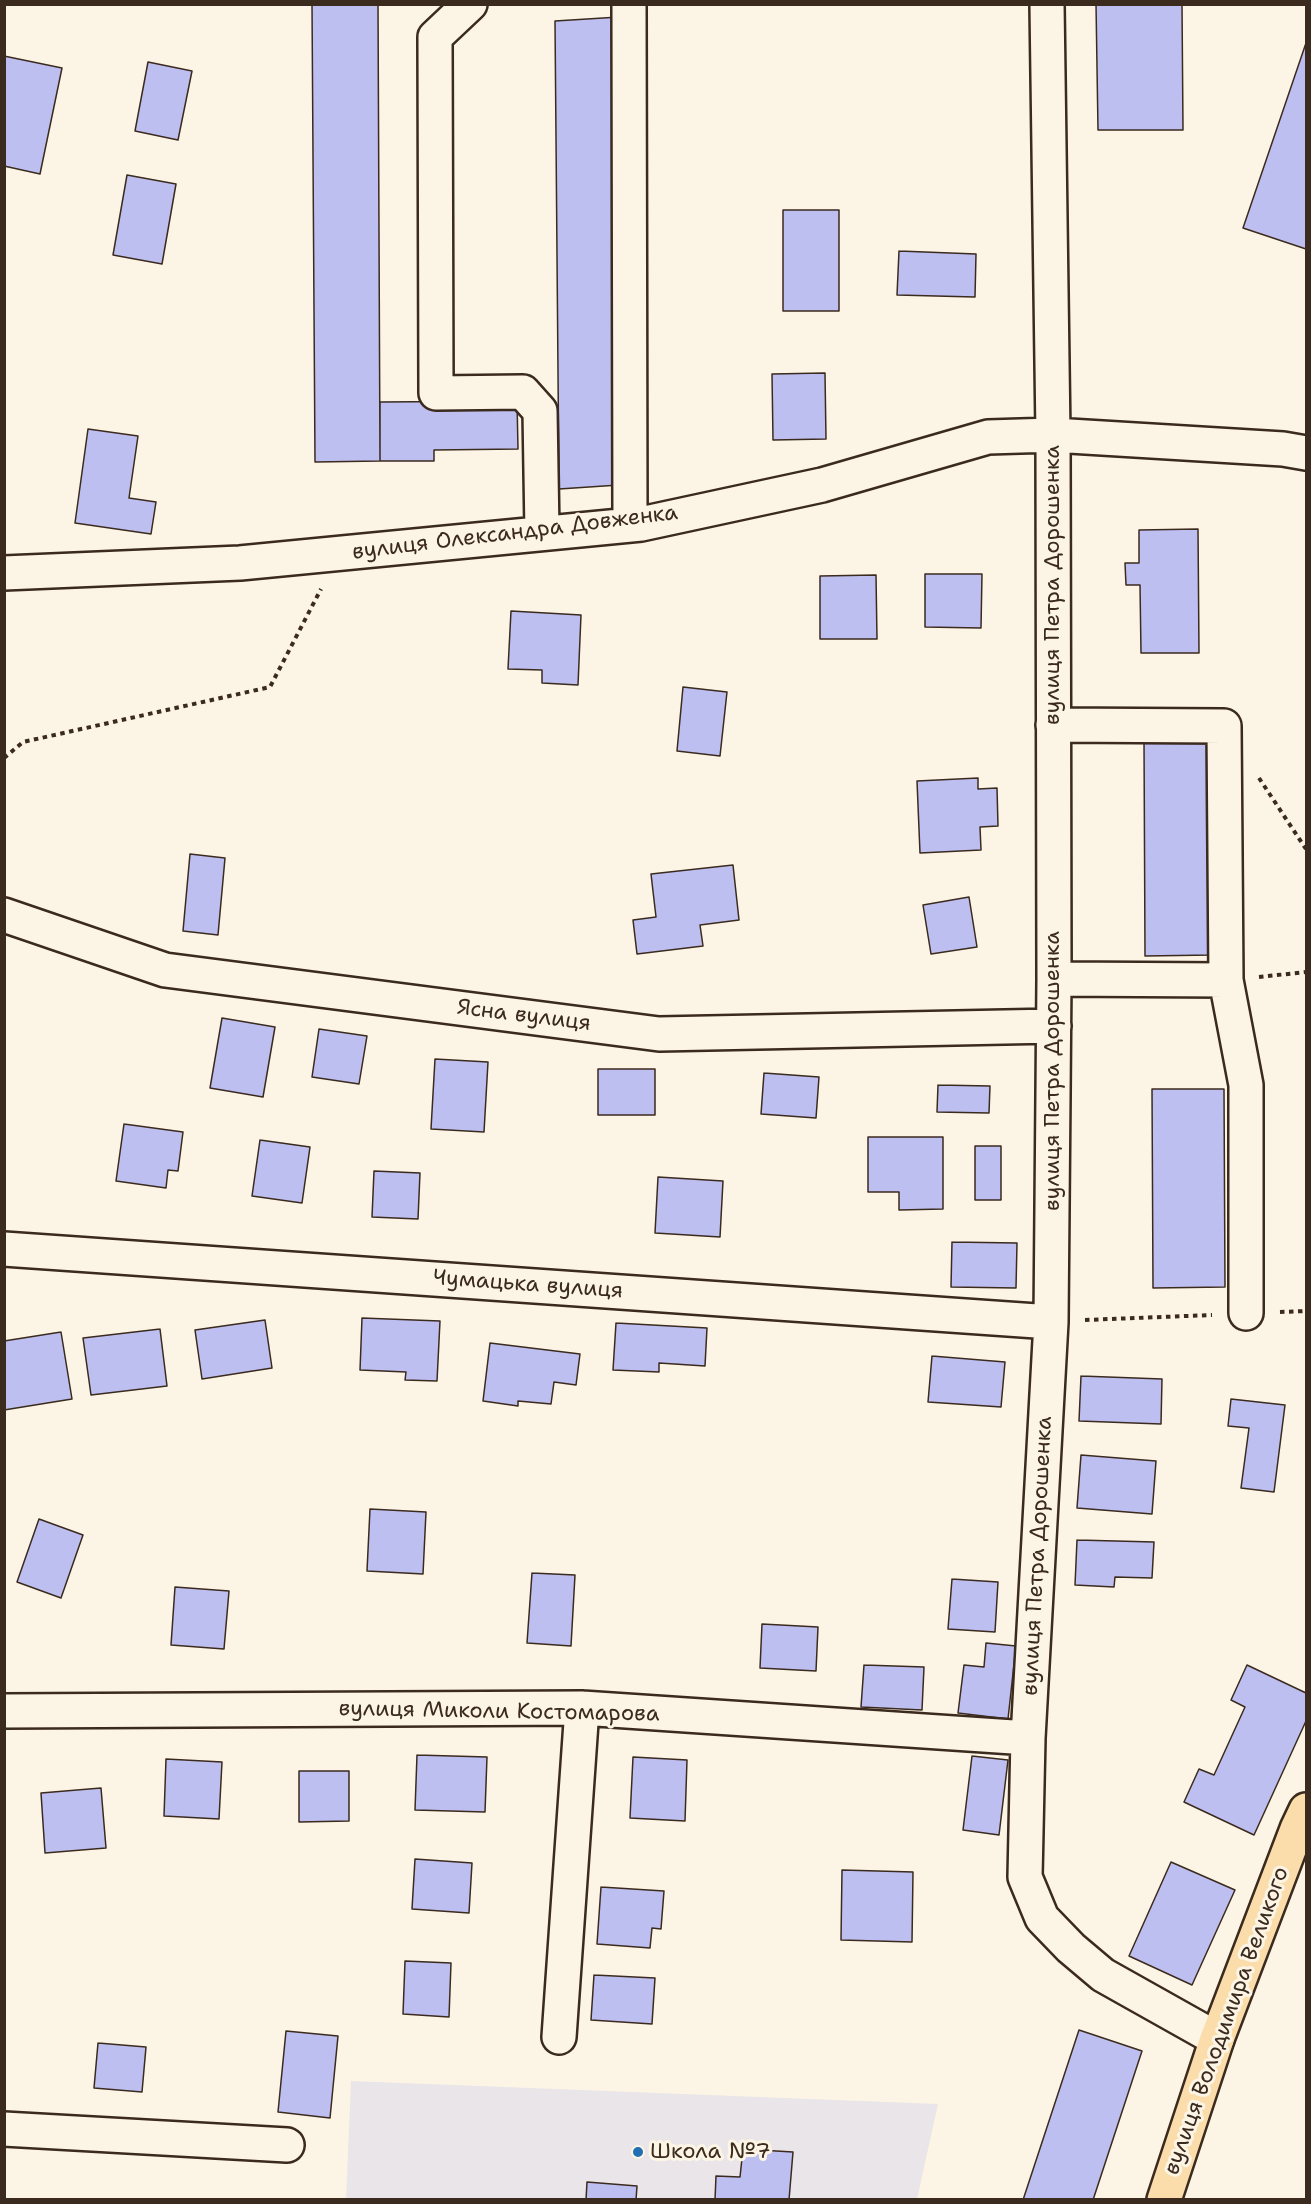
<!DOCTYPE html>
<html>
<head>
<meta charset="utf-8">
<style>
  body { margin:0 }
  #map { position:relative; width:1311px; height:2204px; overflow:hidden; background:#fcf5e5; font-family:"Shantell Sans",sans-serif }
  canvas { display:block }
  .frame { position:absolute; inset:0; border:6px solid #3b2a1e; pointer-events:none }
</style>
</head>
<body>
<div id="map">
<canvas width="1311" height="2204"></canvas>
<div class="frame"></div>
</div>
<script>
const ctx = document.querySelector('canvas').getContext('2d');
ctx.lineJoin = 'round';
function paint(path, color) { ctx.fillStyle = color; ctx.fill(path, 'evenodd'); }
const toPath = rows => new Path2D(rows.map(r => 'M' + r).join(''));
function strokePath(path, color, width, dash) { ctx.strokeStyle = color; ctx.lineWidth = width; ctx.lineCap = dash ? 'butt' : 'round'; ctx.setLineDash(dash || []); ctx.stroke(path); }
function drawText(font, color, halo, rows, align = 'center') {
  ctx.font = font + ' "Shantell Sans",sans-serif'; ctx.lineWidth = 6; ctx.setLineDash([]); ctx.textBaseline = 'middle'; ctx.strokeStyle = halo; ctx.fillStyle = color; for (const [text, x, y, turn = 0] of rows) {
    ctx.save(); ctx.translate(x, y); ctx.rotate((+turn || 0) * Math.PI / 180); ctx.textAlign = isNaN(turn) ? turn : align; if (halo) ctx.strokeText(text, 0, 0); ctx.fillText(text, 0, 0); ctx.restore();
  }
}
paint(toPath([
  [351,2081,938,2104,917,2199,346,2200]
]), '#e9e5e9');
const building = toPath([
  [312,4,378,4,380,461,315,462,312,4],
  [1096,4,1182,4,1183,130,1098,130,1096,4],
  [619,17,619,485,559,489,555,21,619,17],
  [1306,43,1306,249,1243,228,1306,43],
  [4,56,62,68,40,174,4,166,4,56],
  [148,62,192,71,178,140,135,131,148,62],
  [127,175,176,184,162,264,113,255,127,175],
  [783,210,839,210,839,311,783,311,783,210],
  [899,251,976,254,975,297,897,295,899,251],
  [825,373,826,439,773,440,772,374,825,373],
  [517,401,518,449,434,450,434,461,380,461,380,402,517,401],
  [88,429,138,436,129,498,156,502,151,534,75,523,88,429],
  [1198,529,1199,653,1141,653,1140,585,1126,585,1125,563,1139,563,1139,530,1198,529],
  [925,574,982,574,981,628,925,627,925,574],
  [876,575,877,639,820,639,820,576,876,575],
  [511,611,581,615,578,685,542,683,542,670,508,669,511,611],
  [683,687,727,692,720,756,677,751,683,687],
  [1211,739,1212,955,1145,956,1144,740,1211,739],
  [978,778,978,789,997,788,998,826,980,827,981,850,920,853,917,781,978,778],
  [190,854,225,858,218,935,183,931,190,854],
  [733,865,739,920,700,925,703,946,637,954,633,920,656,917,651,874,733,865],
  [969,897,977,947,931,954,923,905,969,897],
  [222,1018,275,1027,263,1097,210,1088,222,1018],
  [319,1029,367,1036,359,1084,312,1077,319,1029],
  [435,1059,488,1062,484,1132,431,1129,435,1059],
  [598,1069,655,1069,655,1115,598,1115,598,1069],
  [764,1073,819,1077,816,1118,761,1114,764,1073],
  [938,1085,990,1086,989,1113,937,1112,938,1085],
  [1152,1089,1224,1089,1225,1287,1153,1288,1152,1089],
  [124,1124,183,1132,178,1171,168,1170,166,1188,116,1181,124,1124],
  [868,1137,943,1137,943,1209,899,1210,899,1192,868,1192,868,1137],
  [260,1140,310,1147,302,1203,252,1196,260,1140],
  [975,1146,1001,1146,1001,1200,975,1200,975,1146],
  [374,1171,420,1173,418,1219,372,1217,374,1171],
  [658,1177,723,1181,720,1237,655,1233,658,1177],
  [952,1242,1017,1243,1016,1288,951,1287,952,1242],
  [362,1318,440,1321,437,1381,405,1380,406,1372,360,1370,362,1318],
  [265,1320,272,1368,202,1379,195,1330,265,1320],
  [616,1323,707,1328,705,1366,659,1363,659,1372,613,1370,616,1323],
  [160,1329,167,1386,91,1395,83,1338,160,1329],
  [61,1332,72,1399,4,1410,4,1341,61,1332],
  [490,1343,580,1354,576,1385,554,1382,551,1404,518,1401,518,1406,483,1401,490,1343],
  [932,1356,1005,1362,1001,1407,928,1402,932,1356],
  [1081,1376,1162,1379,1161,1424,1079,1421,1081,1376],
  [1231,1399,1285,1405,1274,1492,1241,1488,1249,1428,1228,1426,1231,1399],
  [1081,1455,1156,1461,1152,1514,1077,1508,1081,1455],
  [370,1509,426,1512,423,1574,367,1571,370,1509],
  [39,1519,83,1535,61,1598,17,1582,39,1519],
  [1077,1540,1154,1542,1152,1578,1115,1577,1114,1587,1075,1585,1077,1540],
  [532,1573,575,1575,571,1646,527,1643,532,1573],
  [952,1579,998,1582,995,1632,948,1629,952,1579],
  [175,1587,229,1591,224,1649,171,1645,175,1587],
  [762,1624,818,1627,816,1671,760,1668,762,1624],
  [986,1643,1016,1646,1008,1719,958,1713,964,1665,984,1667,986,1643],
  [864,1665,924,1667,922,1710,861,1707,864,1665],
  [1247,1665,1306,1693,1306,1721,1254,1835,1184,1802,1199,1769,1214,1775,1245,1707,1231,1700,1247,1665],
  [417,1755,487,1757,485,1812,415,1810,417,1755],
  [972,1756,1008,1760,999,1835,963,1830,972,1756],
  [633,1757,687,1760,685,1821,630,1818,633,1757],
  [166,1759,222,1762,219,1819,164,1816,166,1759],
  [299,1771,349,1771,349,1821,299,1822,299,1771],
  [101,1788,106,1848,45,1853,41,1793,101,1788],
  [415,1859,472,1863,469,1913,412,1909,415,1859],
  [1171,1862,1235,1890,1192,1985,1129,1956,1171,1862],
  [842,1870,913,1872,912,1942,841,1940,842,1870],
  [601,1887,664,1891,661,1929,652,1928,650,1948,597,1944,601,1887],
  [405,1961,451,1963,449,2017,403,2014,405,1961],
  [594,1975,655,1978,652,2024,591,2020,594,1975],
  [1079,2030,1142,2051,1093,2200,1023,2200,1079,2030],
  [286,2031,338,2036,330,2118,278,2112,286,2031],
  [98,2043,146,2047,142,2092,94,2088,98,2043],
  [743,2149,793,2152,789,2200,715,2200,716,2176,740,2177,743,2149],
  [587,2182,637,2186,636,2200,586,2200,587,2182]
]);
paint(building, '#bebff1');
strokePath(building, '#3b2a1e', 1.5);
const minor = toPath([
  [470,4,435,37,436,393,523,392,540,411,542,533],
  [629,4,630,525],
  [1047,4,1053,435,1054,979,1051,1322,1028,1738,1025,1877,1042,1918,1071,1948,1103,1975,1217,2039],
  [4,573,240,563,641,524,822,485,988,437,1053,435,1283,449,1306,453],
  [1053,725,1224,726,1226,980,1054,979],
  [4,915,165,970,659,1034,1054,1026],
  [1226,980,1246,1085,1246,1313],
  [4,1249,1051,1322],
  [4,1711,582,1708,1028,1738],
  [559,2037,582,1708],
  [4,2129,287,2145]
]);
const major = toPath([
  [1164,2200,1217,2039,1297,1829,1306,1810]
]);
strokePath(minor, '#3b2a1e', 38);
strokePath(major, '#3b2a1e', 38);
strokePath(toPath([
  [4,758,23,742,270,687,321,589],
  [1259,778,1306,849],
  [1259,977,1306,972],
  [1280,1312,1306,1311],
  [1085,1320,1212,1315]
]), '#3b2a1e', 4, [4.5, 4.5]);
strokePath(minor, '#fcf5e5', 33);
strokePath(major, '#faddab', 33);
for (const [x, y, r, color] of [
  [638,2152,6,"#1f6fb2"]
]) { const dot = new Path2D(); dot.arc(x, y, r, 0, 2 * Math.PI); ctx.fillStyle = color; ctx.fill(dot); strokePath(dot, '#fcf5e5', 2); }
drawText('22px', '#3b2a1e', '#fcf5e5', [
  ["вулиця Олександра Довженка",515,533,-7],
  ["вулиця Петра Дорошенка",1053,585,-90],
  ["Ясна вулиця",524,1016,7],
  ["вулиця Петра Дорошенка",1053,1071,-90],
  ["Чумацька вулиця",528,1285,4],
  ["вулиця Петра Дорошенка",1038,1556,-87],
  ["вулиця Миколи Костомарова",499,1712,1],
  ["вулиця Володимира Великого",1227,2021,-70]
]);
drawText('22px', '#3b2a1e', '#fcf5e5', [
  ["Школа №7",650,2152]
], 'left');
</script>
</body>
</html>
